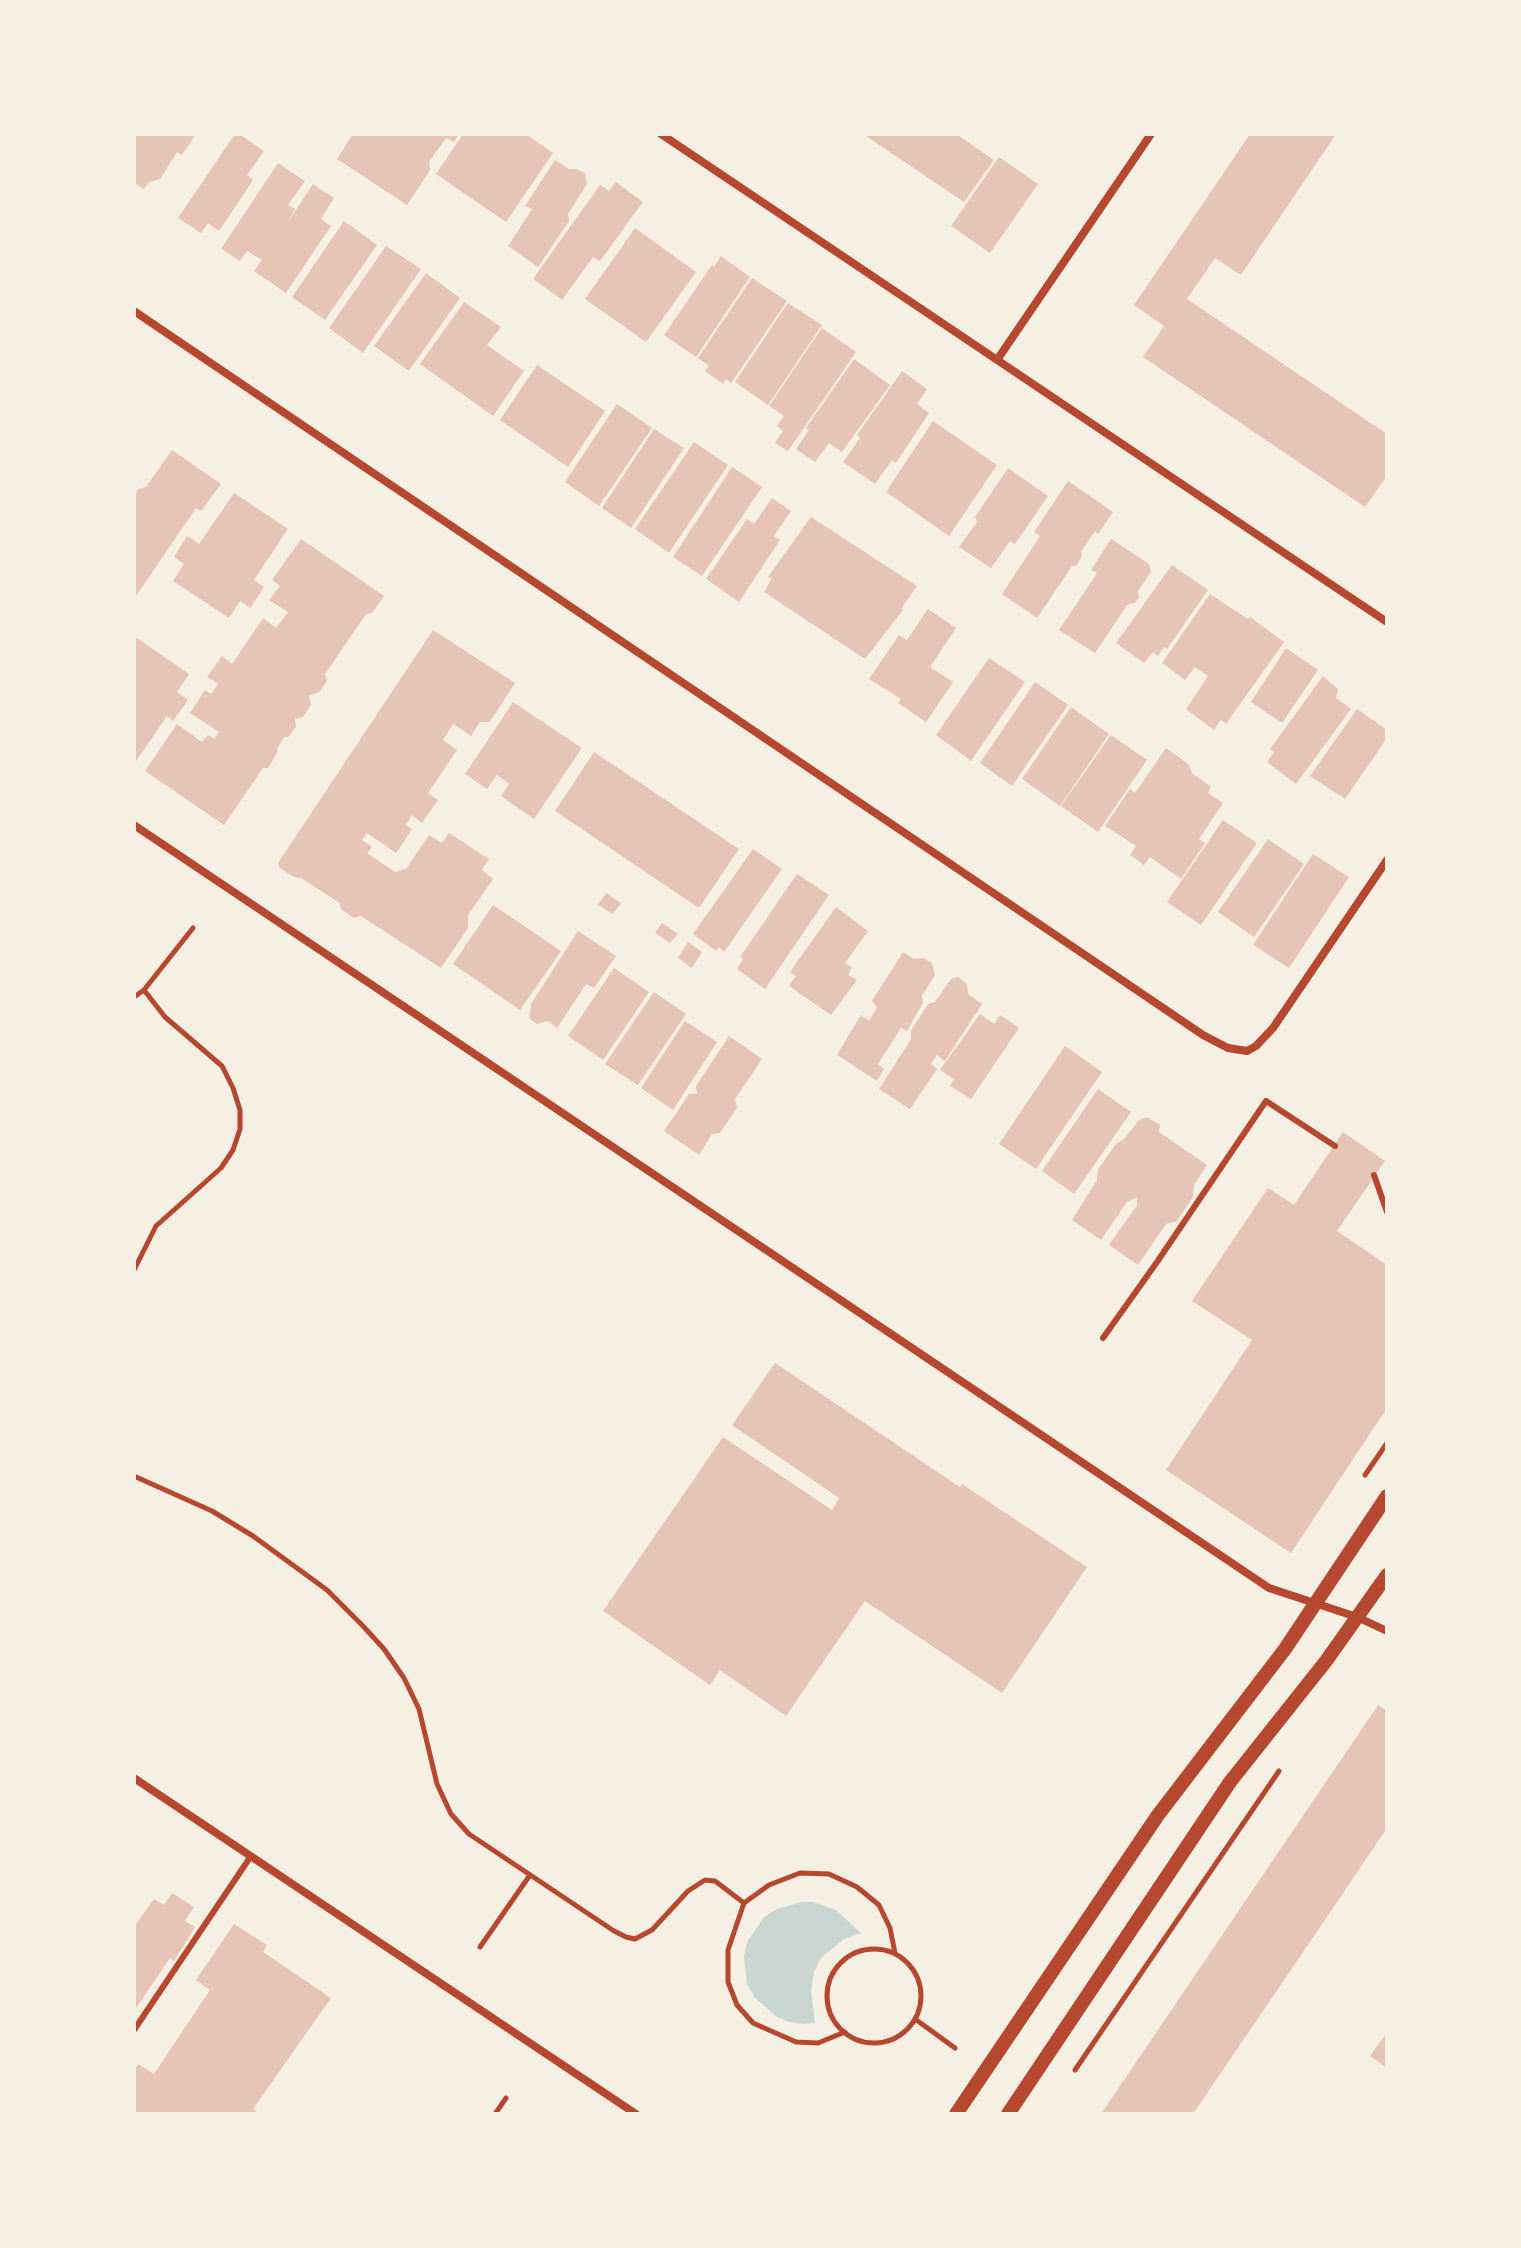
<!DOCTYPE html>
<html>
<head>
<meta charset="utf-8">
<style>
  body { margin:0 }
  #map { position:relative; width:1521px; height:2248px; overflow:hidden; background:#f6efe4; font-family:"Asap Condensed",sans-serif }
  canvas { display:block }
  .frame { position:absolute; inset:0; border:136px solid #f6efe4; pointer-events:none }
</style>
</head>
<body>
<div id="map">
<canvas width="1521" height="2248"></canvas>
<div class="frame"></div>
</div>
<script>
const ctx = document.querySelector('canvas').getContext('2d');
ctx.lineJoin = 'round';
function paint(path, color) { ctx.fillStyle = color; ctx.fill(path, 'evenodd'); }
const toPath = rows => new Path2D(rows.map(r => 'M' + r).join(''));
function strokePath(path, color, width, dash) { ctx.strokeStyle = color; ctx.lineWidth = width; ctx.lineCap = dash ? 'butt' : 'round'; ctx.setLineDash(dash || []); ctx.stroke(path); }
paint(toPath([
  [802,1902,813,1902,836,1910,861,1933,844,1939,821,1958,814,1972,811,1991,815,2023,804,2024,789,2022,777,2017,755,1998,747,1984,744,1957,747,1942,764,1917,777,1909]
]), '#c9d6d2');
paint(toPath([
  [134,134,196,134,182,155,177,152,160,179,149,182,144,189,134,183],
  [235,134,239,134,264,151,247,175,253,180,219,231,208,223,201,233,178,218],
  [353,134,459,134,454,142,446,138,429,162,430,170,407,205,337,159],
  [463,134,526,134,553,153,506,222,436,174],
  [863,134,956,134,994,160,964,202],
  [1250,134,1336,134,1241,275,1215,258,1187,299,1387,434,1387,476,1365,507,1143,357,1164,326,1134,305],
  [999,157,1038,184,990,253,951,226],
  [555,160,569,169,577,169,585,173,587,184,568,214,569,221,538,267,508,246,532,209,525,206],
  [278,163,305,181,288,205,295,209,288,222,313,184,334,198,321,219,331,226,286,293,254,271,262,260,247,251,240,261,221,249],
  [616,182,643,202,600,261,593,257,562,300,533,279,600,185,609,191],
  [344,221,377,245,325,320,292,297],
  [635,228,696,272,646,342,585,299],
  [386,246,421,269,363,353,329,328],
  [721,256,750,277,696,357,664,335,712,265,714,267],
  [426,273,460,298,409,371,374,346],
  [752,278,787,301,731,383,726,379,723,384,705,371,709,366,698,358],
  [464,302,501,327,487,345,524,371,493,416,420,364],
  [788,303,822,325,768,405,735,382],
  [822,328,856,352,788,451,775,443,783,431,777,426,784,416,769,406],
  [854,359,890,385,842,452,829,443,815,462,796,449,809,430,806,428],
  [537,365,605,411,568,467,500,420],
  [902,371,927,389,917,404,929,413,896,463,892,460,875,484,843,462,860,438,857,435],
  [617,404,652,428,599,506,565,482],
  [933,421,997,465,949,536,886,492],
  [654,429,684,448,631,528,602,508],
  [694,442,728,465,669,553,635,529],
  [172,450,221,484,201,511,196,508,134,599,134,496,138,489,146,487],
  [732,467,762,487,702,576,673,557],
  [1008,468,1048,496,1015,544,1010,541,991,568,959,547,977,522,975,517],
  [1068,481,1113,512,1098,534,1095,531,1081,552,1082,556,1076,566,1072,566,1037,618,1002,594,1040,536,1034,532],
  [234,493,288,529,254,580,264,587,250,608,240,601,229,618,173,581,184,564,174,557,187,536,199,544],
  [772,498,791,511,774,536,780,540,739,602,706,579,747,519,754,524],
  [811,517,917,586,901,609,903,610,865,659,764,592,772,578,768,577],
  [301,539,384,596,372,613,366,614,325,674,327,681,319,692,309,696,311,705,303,717,295,719,296,727,288,737,284,737,277,749,277,753,268,768,263,768,224,825,145,771,177,724,202,742,208,735,214,739,219,732,190,713,205,690,211,694,218,684,207,677,222,656,232,664,263,618,276,628,288,612,269,600,280,586,272,580],
  [1111,539,1149,564,1151,572,1138,591,1139,598,1135,603,1127,605,1095,653,1059,630,1097,573,1091,570],
  [1172,565,1208,590,1167,649,1164,647,1158,656,1153,652,1144,663,1116,643],
  [1210,594,1248,619,1250,617,1284,642,1226,724,1221,720,1214,730,1186,709,1208,676,1195,667,1185,680,1162,663],
  [928,609,956,628,930,667,953,682,926,722,898,703,901,699,869,679,899,635,907,640],
  [433,630,515,683,490,722,480,722,471,736,453,724,443,740,457,750,428,793,438,800,422,823,412,815,406,825,412,829,396,853,367,833,362,840,372,847,367,853,395,872,406,869,429,835,442,843,449,833,489,859,482,870,493,879,468,915,468,928,441,968,361,916,354,918,341,909,340,903,301,878,294,877,280,868,278,863],
  [134,636,189,674,177,692,188,700,173,721,167,716,134,764],
  [1286,648,1318,670,1282,723,1251,702],
  [989,658,1025,682,971,761,936,735],
  [1323,676,1338,689,1336,698,1351,709,1296,784,1267,762,1274,752,1270,749],
  [1035,682,1068,705,1012,786,980,763],
  [513,702,582,748,534,819,501,796,509,784,497,775,487,789,465,774],
  [1071,707,1109,734,1060,806,1022,779],
  [1357,709,1387,730,1387,738,1345,799,1310,776],
  [1111,735,1147,760,1098,832,1061,806],
  [1166,748,1188,764,1192,773,1211,787,1208,793,1223,803,1199,839,1205,843,1181,879,1150,857,1144,865,1130,855,1136,846,1105,826,1130,789,1135,793],
  [594,752,739,849,699,908,555,811],
  [1223,820,1257,843,1201,925,1167,902],
  [1268,839,1304,864,1254,937,1218,912],
  [753,849,782,869,724,952,719,947,716,951,693,934],
  [1313,854,1349,877,1289,968,1253,945],
  [797,874,829,895,765,989,737,969,743,959,740,957],
  [606,893,621,903,613,914,598,905],
  [493,905,561,951,520,1010,453,964],
  [836,907,868,931,845,963,852,967,848,975,857,980,831,1015,789,986,796,976,790,972],
  [662,923,678,934,670,943,655,933],
  [578,931,616,956,594,988,586,984,557,1028,548,1021,537,1024,529,1018,531,1004],
  [688,942,702,952,692,968,678,958],
  [903,952,914,959,923,958,932,963,935,975,922,995,923,1003,907,1031,901,1028,878,1064,884,1069,877,1081,837,1055,861,1015,869,1021,877,1007,872,1001],
  [614,968,649,992,603,1060,568,1036],
  [958,977,967,984,968,994,982,1004,945,1061,937,1055,931,1064,937,1069,910,1109,879,1089,911,1039,911,1030,928,1004,935,1002,951,979],
  [654,992,686,1014,638,1085,605,1064],
  [980,1014,994,1024,1000,1015,1019,1028,971,1099,950,1086,954,1079,940,1070],
  [685,1021,717,1042,673,1110,641,1088],
  [729,1036,762,1059,735,1099,737,1108,720,1133,712,1134,699,1155,664,1131,689,1094,697,1094,696,1086],
  [1065,1046,1102,1072,1036,1169,999,1144],
  [1098,1089,1131,1112,1074,1194,1042,1171],
  [1147,1117,1160,1125,1159,1132,1207,1165,1194,1185,1193,1197,1177,1221,1166,1224,1138,1265,1109,1245,1137,1205,1137,1197,1127,1202,1101,1240,1072,1220,1097,1180,1098,1169,1116,1144,1124,1139,1139,1120],
  [1343,1132,1385,1161,1337,1231,1387,1265,1387,1408,1291,1553,1166,1470,1252,1340,1192,1301,1268,1188,1294,1205],
  [775,1363,960,1487,962,1484,1087,1567,1002,1693,865,1601,786,1716,720,1670,710,1685,603,1611,723,1437,832,1510,839,1498,732,1425],
  [1378,1705,1387,1711,1387,1828,1335,1905,1193,2114,1101,2114],
  [172,1893,194,1907,185,1921,195,1927,174,1961,170,1958,134,2011,134,1927,154,1899,164,1905],
  [234,1924,267,1945,263,1952,331,1998,253,2109,260,2114,134,2114,134,2070,138,2064,154,2074,210,1990,196,1980],
  [1387,2032,1387,2068,1370,2056]
]), '#e6c5b7');
strokePath(toPath([
  [134,997,144,990,193,928],
  [134,1270,156,1226,221,1168,233,1150,240,1129,240,1110,233,1088,222,1066,165,1017,144,990],
  [1365,1475,1387,1443],
  [134,1476,212,1511,253,1536,327,1590,363,1626,384,1649,404,1678,419,1709,437,1784,451,1814,469,1834,614,1931,626,1937,635,1939,652,1930,688,1891,705,1880,715,1881,744,1903],
  [480,1947,530,1875],
  '827 1996a47 47 0 1 1 94 0a47 47 0 1 1-94 0Z',
  [915,2019,955,2048],
  [845,2032,818,2043,796,2042,753,2023,737,2005,728,1982,728,1950,744,1903,769,1885,800,1873,829,1874,857,1887,879,1905,890,1928,895,1953],
  [1075,2070,1279,1771],
  [495,2114,506,2098]
]), '#b5482f', 5);
strokePath(toPath([
  [1374,1175,1387,1212],
  [1103,1338,1157,1262,1266,1101,1335,1146],
  [134,2030,251,1856]
]), '#b5482f', 6);
strokePath(toPath([
  [661,134,1387,622],
  [134,311,1203,1035,1228,1048,1247,1051,1256,1046,1273,1028,1387,860],
  [997,360,1151,134],
  [134,825,1269,1588,1357,1617,1387,1631],
  [134,1778,636,2114]
]), '#b5482f', 8);
strokePath(toPath([
  [956,2114,1158,1815,1285,1649,1387,1496],
  [1008,2114,1230,1782,1326,1661,1387,1575]
]), '#b5482f', 14);
</script>
</body>
</html>
